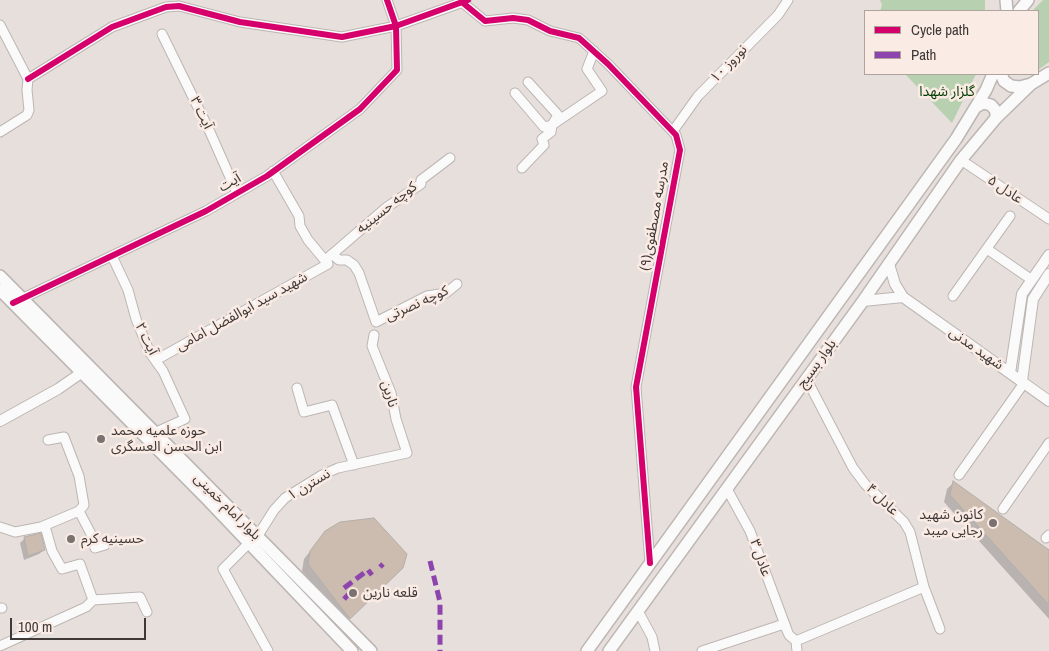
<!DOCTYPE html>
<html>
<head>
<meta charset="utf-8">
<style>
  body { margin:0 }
  #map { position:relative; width:1049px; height:651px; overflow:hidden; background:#e7dfdc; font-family:"Archivo Narrow",sans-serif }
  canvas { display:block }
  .legend { position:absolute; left:864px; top:10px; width:175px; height:65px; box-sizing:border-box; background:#faebe4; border:1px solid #afa39e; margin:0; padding:6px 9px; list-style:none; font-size:15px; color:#3e3836 }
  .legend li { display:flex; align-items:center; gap:10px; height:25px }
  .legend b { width:25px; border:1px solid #afa39e }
  .scale { position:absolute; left:10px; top:618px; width:136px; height:22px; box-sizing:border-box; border:2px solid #3e3836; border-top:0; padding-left:6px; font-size:15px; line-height:18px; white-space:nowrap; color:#3e3836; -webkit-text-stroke:4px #faebe4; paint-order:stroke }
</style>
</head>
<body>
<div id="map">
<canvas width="1049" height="651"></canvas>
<ul class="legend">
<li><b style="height:6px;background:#d6006c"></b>Cycle path</li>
<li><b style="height:6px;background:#8e44ad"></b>Path</li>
</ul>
<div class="scale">100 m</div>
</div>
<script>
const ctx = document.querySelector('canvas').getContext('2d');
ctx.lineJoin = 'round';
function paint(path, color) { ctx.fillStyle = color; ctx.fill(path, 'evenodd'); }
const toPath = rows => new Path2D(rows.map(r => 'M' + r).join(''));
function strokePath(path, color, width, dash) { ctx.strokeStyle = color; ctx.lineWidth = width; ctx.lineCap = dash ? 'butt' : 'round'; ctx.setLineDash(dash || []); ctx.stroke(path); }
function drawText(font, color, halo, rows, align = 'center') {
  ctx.font = font + ' "Archivo Narrow","Noto Sans Arabic",sans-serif'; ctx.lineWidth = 5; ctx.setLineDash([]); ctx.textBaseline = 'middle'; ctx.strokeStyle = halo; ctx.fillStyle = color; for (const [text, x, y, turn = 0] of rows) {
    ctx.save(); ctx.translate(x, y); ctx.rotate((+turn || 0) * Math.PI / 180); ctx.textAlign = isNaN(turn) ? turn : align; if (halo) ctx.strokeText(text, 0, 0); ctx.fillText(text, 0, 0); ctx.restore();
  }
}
paint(toPath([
  [880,0,985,0,985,11,880,11,882,5],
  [1043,0,1049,0,1049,62,1038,70,1038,11,1032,11],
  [905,74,976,74,952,123]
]), '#b7d0af');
paint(toPath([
  [954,482,1049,551,1049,619,944,502,947,489],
  [325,532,402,567,343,624,302,571,304,559],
  [25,538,44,550,39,554,24,560,20,543]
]), '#0003');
const building = toPath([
  [953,481,1049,550,1049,605,950,495,953,481],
  [374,518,407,554,403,568,350,619,308,564,310,551,325,531,340,522,374,518],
  [41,533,45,550,28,556,24,537,41,533]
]);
paint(building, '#cbbcaf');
strokePath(building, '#b3aeaa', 1);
const minor = toPath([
  [463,3,485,21,513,18,528,20,550,31,579,38,608,64,676,135,680,150,636,387,650,563],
  [0,25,28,79,27,90,29,110,27,115,0,132],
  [162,34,210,132,237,193],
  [28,79,112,27,166,7,179,6,240,22,342,37,396,26,466,1],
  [515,93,544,127,552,125,558,115,528,82],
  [673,131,698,96,778,15,788,0],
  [961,160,1049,219],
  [522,168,544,145,542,139,551,132,552,125,602,91,587,69,594,51],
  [987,249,1032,280],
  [332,254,339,260,347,260,354,265,359,273,376,322,427,296,446,293,457,284],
  [112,256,128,290,136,319,150,353,163,371,185,419,154,433],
  [329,257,387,207,421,184,421,180,450,158],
  [953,296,1010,216],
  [17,301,206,211,267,176,360,109,397,70,396,26,387,0],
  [156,360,328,264,308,240,300,226,299,216,273,171],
  [806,378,853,468,865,484,904,522,910,532,924,587,940,629],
  [297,388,304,412,332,405,354,465],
  [959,475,1024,383],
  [727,489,750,531,787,630],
  [1003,509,1049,443],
  [79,511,91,534,95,548,105,545],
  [45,526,52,551,62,569,80,564,93,600],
  [0,527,15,532,41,527,79,511,84,505,79,476,64,437,48,440],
  [257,537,274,510,285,498,322,475,338,468,407,453,396,419,391,393,372,346,374,335],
  [1046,538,1049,535],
  [249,543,223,569,268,651],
  [0,608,2,608],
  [638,611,652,637,655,651],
  [0,646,86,607,93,600,140,597,147,612],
  [702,651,784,624,789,635,796,641],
  [797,651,796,641,924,587]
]);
const tertiary = toPath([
  [889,264,895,284,903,297,1049,401],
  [863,301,903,297],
  [1010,373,1022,294,1049,255],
  [1022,381,1033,299,1049,274],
  [0,421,58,389,81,373]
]);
const secondary = toPath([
  [1006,0,1007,11],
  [1019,11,1028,0],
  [1001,74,1004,81,1011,86,1020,87,1031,84,1049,73],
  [976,107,983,103,991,105,996,111,996,118],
  [0,276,371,651],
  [0,290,206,498,352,651],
  [587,651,956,139,986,90,993,74],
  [609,651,863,301,961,160,996,118,1031,84]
]);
strokePath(minor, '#bcb6b3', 11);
strokePath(tertiary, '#bcb6b3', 12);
strokePath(secondary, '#bcb6b3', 14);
strokePath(minor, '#fbfafa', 9);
strokePath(tertiary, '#fbfafa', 10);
strokePath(secondary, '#fbfafa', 11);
strokePath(toPath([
  [430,561,440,602,440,651],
  [380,567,383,564],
  [344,588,368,570,372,575],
  [344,599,349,594]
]), '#8e44ad', 5, [10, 5]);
strokePath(toPath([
  [463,3,485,21,513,18,528,20,550,31,579,38,608,64,676,135,680,150,636,387,650,563],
  [28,79,112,27,166,7,179,6,240,22,342,37,396,26,468,0],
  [13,303,206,211,267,176,360,109,397,70,396,26,387,0]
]), '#d6006c', 6);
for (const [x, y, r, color] of [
  [101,439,5,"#797270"],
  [993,523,5,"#797270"],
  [71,539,5,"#797270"],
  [353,593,5,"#797270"]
]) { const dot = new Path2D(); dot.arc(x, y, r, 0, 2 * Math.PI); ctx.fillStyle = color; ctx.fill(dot); strokePath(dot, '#faebe4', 2); }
drawText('14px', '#3e3836', '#faebe4', [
  ["نوروز ۱۰",729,64,-46],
  ["آیت ۳",201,113,64],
  ["آیت",230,183,-30],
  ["عادل ۵",1005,190,34],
  ["کوچه حسینیه",387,208,-39],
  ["مدرسه مصطفوی(۹)",655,216,-80],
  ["کوچه نصرتی",417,304,-24],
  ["شهید سید ابوالفضل امامی",242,312,-29],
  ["آیت ۲",146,339,64],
  ["شهید مدنی",976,349,35],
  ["بلوار بسیج",817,364,-54],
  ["نارین",389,394,73],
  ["نسترن ۱",309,485,-31],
  ["عادل ۴",882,500,44],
  ["بلوار امام خمینی",227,507,45],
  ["عادل ۳",760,558,71]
]);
drawText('14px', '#003b00', '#faebe4', [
  ["گلزار شهدا",947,92]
]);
drawText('14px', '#3e3836', '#faebe4', [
  ["حوزه علمیه محمد",111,431],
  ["ابن الحسن العسگری",111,447],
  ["کانون شهید",983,515,"right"],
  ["رجایی میبد",983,531,"right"],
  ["حسینیه کرم",81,539],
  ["قلعه نارین",363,593]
], 'left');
</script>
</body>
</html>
